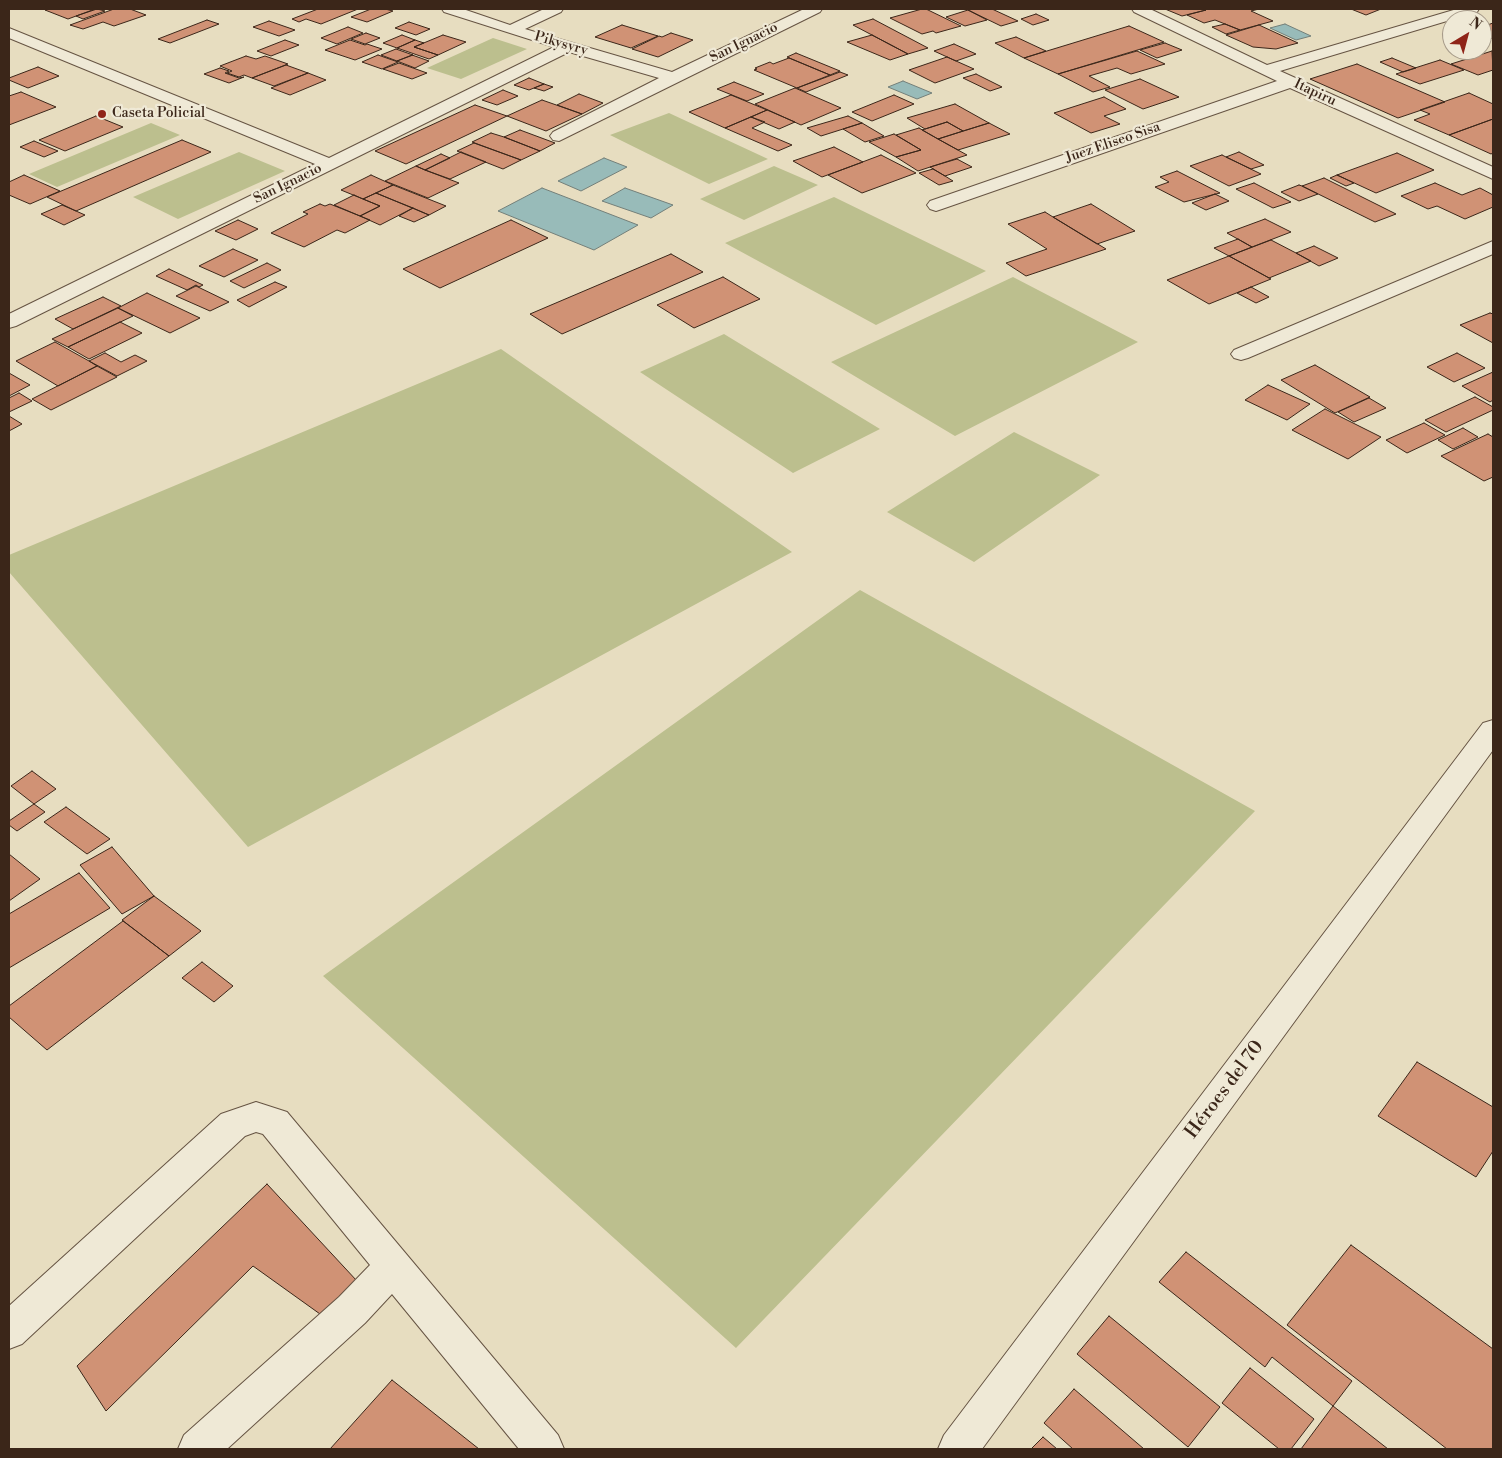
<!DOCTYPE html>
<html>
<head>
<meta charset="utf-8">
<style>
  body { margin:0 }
  #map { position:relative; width:1502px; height:1458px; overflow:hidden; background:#e7ddc0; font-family:"Libre Bodoni",serif }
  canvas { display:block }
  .frame { position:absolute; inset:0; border:10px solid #3b2619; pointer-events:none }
  .north { position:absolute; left:1442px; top:10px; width:50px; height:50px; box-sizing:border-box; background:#efe9d6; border:1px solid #a79b8a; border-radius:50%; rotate:37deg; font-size:14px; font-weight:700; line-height:20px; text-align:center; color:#3b2619 }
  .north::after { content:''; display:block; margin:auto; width:18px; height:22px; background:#8f2418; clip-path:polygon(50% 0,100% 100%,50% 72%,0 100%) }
</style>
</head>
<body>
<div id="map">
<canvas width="1502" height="1458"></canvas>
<div class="frame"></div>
<div class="north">N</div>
</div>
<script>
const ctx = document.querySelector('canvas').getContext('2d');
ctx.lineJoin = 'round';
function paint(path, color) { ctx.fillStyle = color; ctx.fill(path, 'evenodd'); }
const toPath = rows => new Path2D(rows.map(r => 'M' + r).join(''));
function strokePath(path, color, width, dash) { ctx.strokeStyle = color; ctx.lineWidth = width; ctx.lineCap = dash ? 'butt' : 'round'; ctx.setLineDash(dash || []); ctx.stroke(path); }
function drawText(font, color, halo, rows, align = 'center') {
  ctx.font = font + ' "Libre Bodoni",serif'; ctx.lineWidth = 4.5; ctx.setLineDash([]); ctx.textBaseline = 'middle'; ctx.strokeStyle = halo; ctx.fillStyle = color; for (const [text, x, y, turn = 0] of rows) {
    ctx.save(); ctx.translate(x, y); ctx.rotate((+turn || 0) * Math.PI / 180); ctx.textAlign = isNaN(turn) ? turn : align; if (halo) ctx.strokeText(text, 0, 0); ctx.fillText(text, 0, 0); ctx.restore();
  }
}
paint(toPath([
  [493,38,527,49,461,79,427,68],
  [669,113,768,159,709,184,610,135],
  [151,123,180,135,57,187,29,174],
  [239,152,285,171,178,219,133,197],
  [774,166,818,185,744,220,700,199],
  [834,197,986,271,876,325,725,243],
  [1013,277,1138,342,955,436,831,362],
  [724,334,880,429,793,473,640,372],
  [501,349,792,552,248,847,9,572,9,555],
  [1014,432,1100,475,974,562,887,512],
  [860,590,1255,811,736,1348,323,976]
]), '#bcbf8e');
const water = toPath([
  [1285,24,1311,36,1296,40,1270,28,1285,24],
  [903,81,932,93,917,99,888,87,903,81],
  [604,158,627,167,581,191,558,181,604,158],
  [542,188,638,225,594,250,498,211,542,188],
  [625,188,673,205,651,218,602,201,625,188]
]);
paint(water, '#98bbb9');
strokePath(water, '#737f79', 1);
const building = toPath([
  [50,9,95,9,68,19,45,10,50,9],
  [97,9,105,11,83,19,76,16,97,9],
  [114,9,130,9,146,15,114,26,103,22,83,29,70,25,114,9],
  [318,9,358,9,321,24,306,19,299,22,292,19,318,9],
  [371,9,385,9,393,11,367,22,351,17,371,9],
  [922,9,926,9,961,26,936,33,933,31,922,34,890,18,922,9],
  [974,9,992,9,1018,21,1001,26,968,10,974,9],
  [1165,9,1203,9,1206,10,1182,16,1165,9],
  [1203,9,1259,9,1251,11,1273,21,1240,30,1215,20,1204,23,1187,15,1206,10,1203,9],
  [1351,9,1381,9,1366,15,1351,9],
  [968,10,987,20,965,26,946,17,968,10],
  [1036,14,1049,20,1033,25,1021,19,1036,14],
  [873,19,928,48,908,54,853,25,873,19],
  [207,20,219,24,170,43,158,39,207,20],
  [269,21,295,30,279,36,253,27,269,21],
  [409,22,430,29,416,35,395,28,409,22],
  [1493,23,1493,39,1482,34,1482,27,1493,23],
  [1225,24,1240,30,1226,34,1212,27,1225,24],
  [622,25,658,36,631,48,595,37,622,25],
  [1259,25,1298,43,1276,49,1253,47,1226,35,1259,25],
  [1129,26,1164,42,1058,74,1024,58,1129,26],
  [348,27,363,33,337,44,321,38,348,27],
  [366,33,380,38,365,44,351,39,366,33],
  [671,33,693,40,658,57,632,49,659,36,662,37,671,33],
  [402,35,415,40,397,48,383,43,402,35],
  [443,35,466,42,438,55,414,47,443,35],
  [872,35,908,54,890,60,847,42,872,35],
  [1016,37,1046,51,1024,58,995,43,1016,37],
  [285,40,299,45,271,56,257,51,285,40],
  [350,40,365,45,367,44,382,49,355,60,325,50,350,40],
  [415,40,424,43,414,47,438,55,429,59,397,48,415,40],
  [1165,43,1182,50,1157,58,1140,50,1165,43],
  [954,44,976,54,956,61,934,51,954,44],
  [396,49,413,55,397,61,381,55,396,49],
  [1137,51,1165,64,1131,74,1117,68,1089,76,1110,87,1093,92,1058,74,1137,51],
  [1492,51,1493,70,1478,75,1451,64,1492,51],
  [796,53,840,71,830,75,787,57,796,53],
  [378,55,398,62,382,69,362,62,378,55],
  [412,55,429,61,415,68,397,61,412,55],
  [246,56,256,59,265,56,288,64,252,78,244,75,239,77,227,73,232,71,220,66,246,56],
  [947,57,974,69,935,83,909,70,947,57],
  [789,58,830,75,797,88,754,70,757,69,755,68,770,62,773,64,789,58],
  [1392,58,1416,68,1403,72,1380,62,1392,58],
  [1440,60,1464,70,1420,84,1396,74,1440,60],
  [399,63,427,73,412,79,383,69,399,63],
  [1357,64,1445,102,1398,118,1310,79,1357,64],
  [286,65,308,73,274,86,252,78,286,65],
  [38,67,59,76,28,88,9,80,9,78,38,67],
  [220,68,229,71,225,73,239,78,244,77,229,83,204,74,220,68],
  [840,72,848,75,806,92,797,88,840,72],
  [308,73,326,80,290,95,271,88,308,73],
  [976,74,1002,87,990,91,963,78,976,74],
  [529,78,544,84,529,90,514,85,529,78],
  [1140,79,1179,97,1143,109,1105,90,1140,79],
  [734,82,764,94,747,101,717,89,734,82],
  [544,84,553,87,544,91,534,88,544,84],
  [795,88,841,108,801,125,755,104,795,88],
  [503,90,518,96,497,105,482,100,503,90],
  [21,92,56,107,9,125,9,96,21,92],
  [1469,93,1493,104,1493,119,1449,135,1414,120,1430,114,1420,110,1469,93],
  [579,94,603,103,582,114,557,105,579,94],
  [731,95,767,110,725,128,689,112,731,95],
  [894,95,914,104,872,121,852,112,894,95],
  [1104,97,1126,109,1104,116,1120,124,1091,133,1054,113,1104,97],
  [542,100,582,114,546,131,507,116,542,100],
  [955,104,989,123,963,131,947,122,925,129,907,118,955,104],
  [475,105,507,116,406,164,375,151,475,105],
  [767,110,795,122,779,129,751,117,767,110],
  [96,116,123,127,65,151,39,140,96,116],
  [848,116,862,123,821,136,807,128,848,116],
  [751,117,765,122,752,128,792,145,778,151,725,128,751,117],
  [1493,119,1493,153,1491,154,1449,135,1493,119],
  [947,122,963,131,938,139,922,130,947,122],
  [862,123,884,136,865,142,843,129,862,123],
  [989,123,1010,134,958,150,938,139,989,123],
  [919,128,938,139,967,155,918,171,896,157,921,150,896,135,919,128],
  [520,130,555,143,540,151,504,137,520,130],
  [491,133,504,137,540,151,521,160,472,142,491,133],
  [894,134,921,150,896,157,869,142,894,134],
  [182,140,211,152,76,211,47,197,182,140],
  [34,141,58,151,44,157,20,147,34,141],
  [474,143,521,160,503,169,457,151,474,143],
  [834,147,863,162,822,177,793,161,834,147],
  [461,152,486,162,450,179,425,170,461,152],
  [1239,152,1264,165,1251,169,1226,157,1239,152],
  [1397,153,1434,170,1376,193,1337,175,1397,153],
  [441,154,450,158,425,170,416,166,441,154],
  [881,155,916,173,862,193,828,175,881,155],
  [1222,155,1226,157,1261,174,1229,186,1190,166,1222,155],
  [957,159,972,167,945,176,930,167,957,159],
  [416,166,425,170,459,183,428,198,385,181,416,166],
  [933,169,945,176,953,181,939,185,919,173,933,169],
  [1177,171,1220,193,1184,202,1155,187,1169,182,1160,177,1177,171],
  [24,175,60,191,30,204,9,195,9,182,24,175],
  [371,175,393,185,363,199,341,190,371,175],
  [1337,175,1354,183,1346,186,1330,178,1337,175],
  [1324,178,1396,214,1375,222,1302,186,1324,178],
  [1254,183,1291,202,1273,208,1236,189,1254,183],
  [1435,183,1462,195,1480,188,1493,195,1493,207,1465,219,1437,206,1428,209,1401,196,1435,183],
  [393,185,446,206,429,215,376,193,393,185],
  [1299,185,1302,186,1318,194,1299,201,1281,192,1299,185],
  [376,193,393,200,413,208,380,225,360,216,380,206,363,199,376,193],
  [1215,194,1229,201,1206,210,1192,203,1215,194],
  [354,195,363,199,380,206,360,216,334,205,354,195],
  [320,204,325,206,330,204,370,220,345,233,337,230,304,247,271,233,308,214,303,212,320,204],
  [1091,204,1135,231,1097,244,1053,217,1091,204],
  [62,205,76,211,85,215,64,225,41,214,62,205],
  [413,208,429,215,414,222,399,216,413,208],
  [1045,212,1053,217,1106,249,1026,276,1006,263,1047,249,1008,224,1045,212],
  [1265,219,1291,232,1252,247,1227,233,1265,219],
  [238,220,258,229,236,240,215,231,238,220],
  [511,220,548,238,440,288,403,269,511,220],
  [1238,239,1252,247,1229,256,1214,248,1238,239],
  [1271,240,1296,253,1311,261,1269,278,1229,256,1271,240],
  [1314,246,1338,258,1319,266,1296,253,1314,246],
  [233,249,258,260,224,277,199,266,233,249],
  [671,254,703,272,562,334,530,314,671,254],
  [1229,256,1271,279,1209,304,1167,280,1229,256],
  [267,263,281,270,244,288,230,281,267,263],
  [169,269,203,285,199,287,196,285,187,290,156,276,169,269],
  [723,277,760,299,694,328,657,305,723,277],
  [275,282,287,287,249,307,237,300,275,282],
  [196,286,229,302,210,311,176,296,196,286],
  [1251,287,1269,297,1256,303,1237,293,1251,287],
  [147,293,200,318,170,333,118,308,147,293],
  [103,297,121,306,73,329,55,319,103,297],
  [118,308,133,316,68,347,52,339,118,308],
  [1490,313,1493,314,1493,343,1460,325,1490,313],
  [120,322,142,333,89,359,68,347,120,322],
  [55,342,89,361,97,366,58,386,16,361,55,342],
  [105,353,121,362,135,355,147,361,117,376,89,361,105,353],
  [1457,353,1485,368,1454,382,1427,367,1457,353],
  [1315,365,1370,397,1335,413,1281,380,1315,365],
  [97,366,117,377,51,410,32,399,97,366],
  [1493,372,1493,400,1490,402,1462,386,1493,372],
  [9,373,30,385,9,396,9,373],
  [1268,385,1310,404,1287,420,1245,400,1268,385],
  [19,393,32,401,9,412,9,398,19,393],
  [1475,397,1493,407,1493,410,1446,432,1425,420,1475,397],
  [1369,398,1386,408,1354,422,1338,412,1369,398],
  [1325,409,1381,437,1348,459,1292,430,1325,409],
  [9,416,22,424,9,431,9,416],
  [1424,423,1445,435,1407,453,1386,440,1424,423],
  [1463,428,1478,437,1453,449,1438,440,1463,428],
  [1488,434,1493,437,1493,477,1484,481,1441,456,1488,434],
  [32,771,56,789,34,804,11,786,32,771],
  [34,804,45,812,17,831,9,825,9,821,34,804],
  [66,807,110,839,87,854,44,822,66,807],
  [112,847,154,896,122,914,80,865,112,847],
  [9,854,40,879,9,901,9,854],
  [79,873,110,908,9,968,9,914,79,873],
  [154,896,201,931,169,956,122,920,154,896],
  [123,921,169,956,47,1050,9,1017,9,1006,123,921],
  [202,962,233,986,214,1002,182,978,202,962],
  [1417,1062,1493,1107,1493,1151,1476,1177,1378,1116,1417,1062],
  [267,1184,357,1281,320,1314,253,1266,106,1411,77,1366,267,1184],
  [1351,1245,1493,1349,1493,1449,1447,1449,1287,1325,1351,1245],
  [1186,1252,1352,1381,1333,1406,1272,1357,1265,1367,1159,1282,1186,1252],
  [1109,1316,1220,1407,1188,1447,1077,1354,1109,1316],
  [1250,1368,1314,1419,1291,1449,1279,1449,1222,1403,1250,1368],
  [392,1380,479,1449,330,1449,392,1380],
  [1074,1389,1144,1449,1073,1449,1044,1423,1074,1389],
  [1333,1406,1388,1449,1301,1449,1333,1406],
  [1043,1437,1057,1449,1031,1449,1043,1437]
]);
paint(building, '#d09275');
strokePath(building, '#3b2619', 1);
const minor = toPath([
  [442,9,463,9,510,25,544,9,563,9,561,12,525,29,672,72,804,9,822,9,820,12,559,141,553,140,550,136,553,132,659,78,569,52,16,326,9,328,9,314,315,164,9,38,9,28,329,158,554,47,444,12,442,9],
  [1132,9,1150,9,1267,65,1457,9,1479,9,1477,12,1280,71,1493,167,1493,179,1290,88,942,209,936,211,930,209,927,205,930,201,1277,81,1134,12,1132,9],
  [1493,241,1493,254,1248,358,1241,360,1234,358,1231,354,1234,350,1493,241],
  [1493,720,1493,750,982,1449,938,1449,944,1435,1483,723,1493,720],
  [256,1102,287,1112,558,1435,564,1449,519,1449,392,1294,365,1323,227,1449,178,1449,184,1435,339,1297,370,1265,263,1134,256,1132,245,1136,22,1344,9,1349,9,1306,221,1114,256,1102]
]);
strokePath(minor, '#665443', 2);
paint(minor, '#efe9d6');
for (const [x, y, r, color] of [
  [102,114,5,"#8f2418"]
]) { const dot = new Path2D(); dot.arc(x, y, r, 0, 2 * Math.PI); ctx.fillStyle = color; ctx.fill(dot); strokePath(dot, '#efe9d6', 2); }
drawText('14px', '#3b2619', '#efe9d6', [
  ["San Ignacio",744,43,-26],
  ["Pikysyry",561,44,16],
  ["Itapiru",1315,93,25],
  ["Juez Eliseo Sisa",1113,143,-19],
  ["San Ignacio",288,184,-26]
]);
drawText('14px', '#3b2619', '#efe9d6', [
  ["Caseta Policial",112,114]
], 'left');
drawText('19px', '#3b2619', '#efe9d6', [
  ["Héroes del 70",1225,1090,-53]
]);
</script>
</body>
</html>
